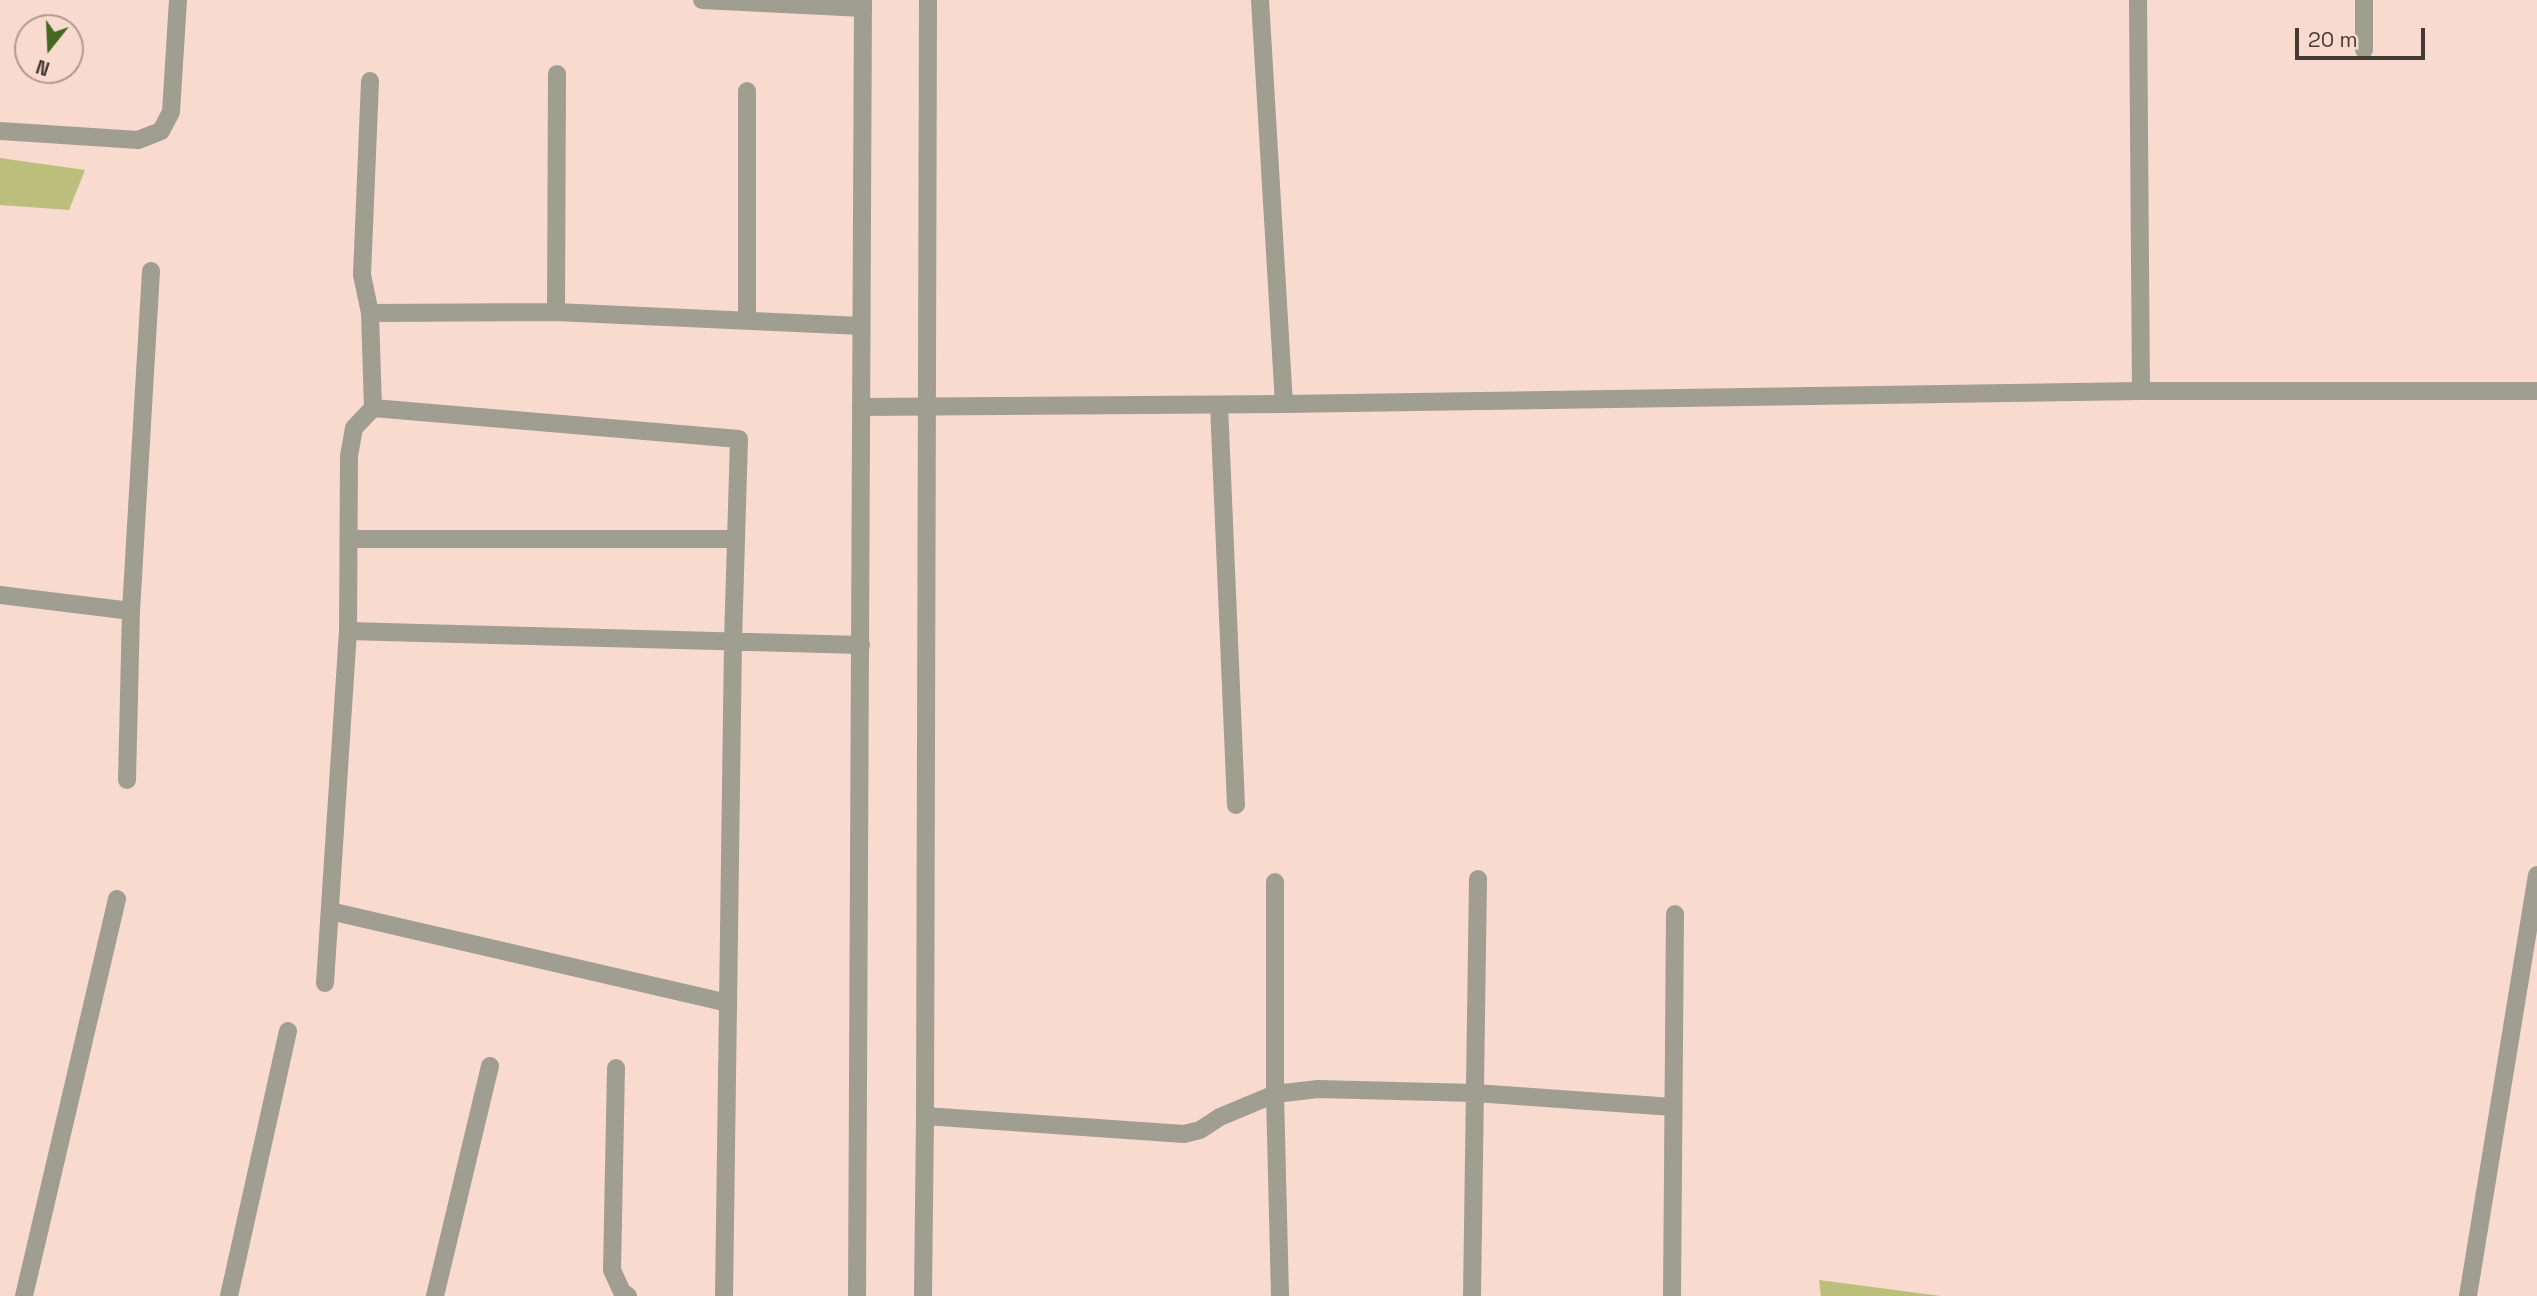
<!DOCTYPE html>
<html>
<head>
<meta charset="utf-8">
<style>
  body { margin:0 }
  #map { position:relative; width:2537px; height:1296px; overflow:hidden; background:#f9dacf; font-family:"Space Grotesk",sans-serif }
  canvas { display:block }
  .north { position:absolute; left:14px; top:14px; width:70px; height:70px; box-sizing:border-box; background:#f9dacf; border:2px solid #b19a91; border-radius:50%; rotate:198deg; font-size:19px; font-weight:700; line-height:28px; text-align:center; color:#453934 }
  .north::after { content:''; display:block; margin:auto; width:24px; height:32px; background:#456820; clip-path:polygon(50% 0,100% 100%,50% 72%,0 100%) }
  .scale { position:absolute; left:2295px; top:28px; width:130px; height:32px; box-sizing:border-box; border:4px solid #453934; border-top:0; padding-left:9px; font-size:21px; line-height:24px; white-space:nowrap; color:#453934; -webkit-text-stroke:5px #f9dacf; paint-order:stroke }
</style>
</head>
<body>
<div id="map">
<canvas width="2537" height="1296"></canvas>
<div class="north">N</div>
<div class="scale">20 m</div>
</div>
<script>
const ctx = document.querySelector('canvas').getContext('2d');
ctx.lineJoin = 'round';
function paint(path, color) { ctx.fillStyle = color; ctx.fill(path, 'evenodd'); }
const toPath = rows => new Path2D(rows.map(r => 'M' + r).join(''));
function strokePath(path, color, width, dash) { ctx.strokeStyle = color; ctx.lineWidth = width; ctx.lineCap = dash ? 'butt' : 'round'; ctx.setLineDash(dash || []); ctx.stroke(path); }
paint(toPath([
  [0,158,85,170,69,210,0,205],
  [1819,1280,1941,1296,1821,1296]
]), '#bcbf7c');
strokePath(toPath([
  [1260,0,1284,404],
  [370,81,362,275,370,313,556,312,861,326],
  [747,91,747,320],
  [556,312,557,74],
  [370,313,373,408],
  [1219,405,1236,805],
  [349,539,736,539],
  [348,631,861,645],
  [330,911,728,1003],
  [325,983,348,631,349,456,354,428,373,408,739,439,733,641,724,1296],
  [616,1068,612,1270,622,1292,628,1296]
]), '#a09d91', 18);
strokePath(toPath([
  [702,0,863,8],
  [2138,0,2141,391],
  [2364,0,2364,50],
  [0,131,138,140,161,131,171,112,178,0],
  [861,407,1284,404,2141,391,2537,391],
  [0,595,131,611],
  [127,780,131,611,151,271],
  [1275,882,1275,1094,1280,1296],
  [925,1116,1184,1134,1200,1130,1220,1117,1275,1094,1318,1089,1475,1093,1673,1107],
  [24,1296,117,899],
  [229,1296,288,1031],
  [435,1296,490,1066],
  [1472,1296,1478,879],
  [1672,1296,1675,914],
  [2468,1296,2537,875]
]), '#a09d91', 18);
strokePath(toPath([
  [857,1296,863,0],
  [923,1296,925,1116,928,0]
]), '#a09d91', 18);
</script>
</body>
</html>
